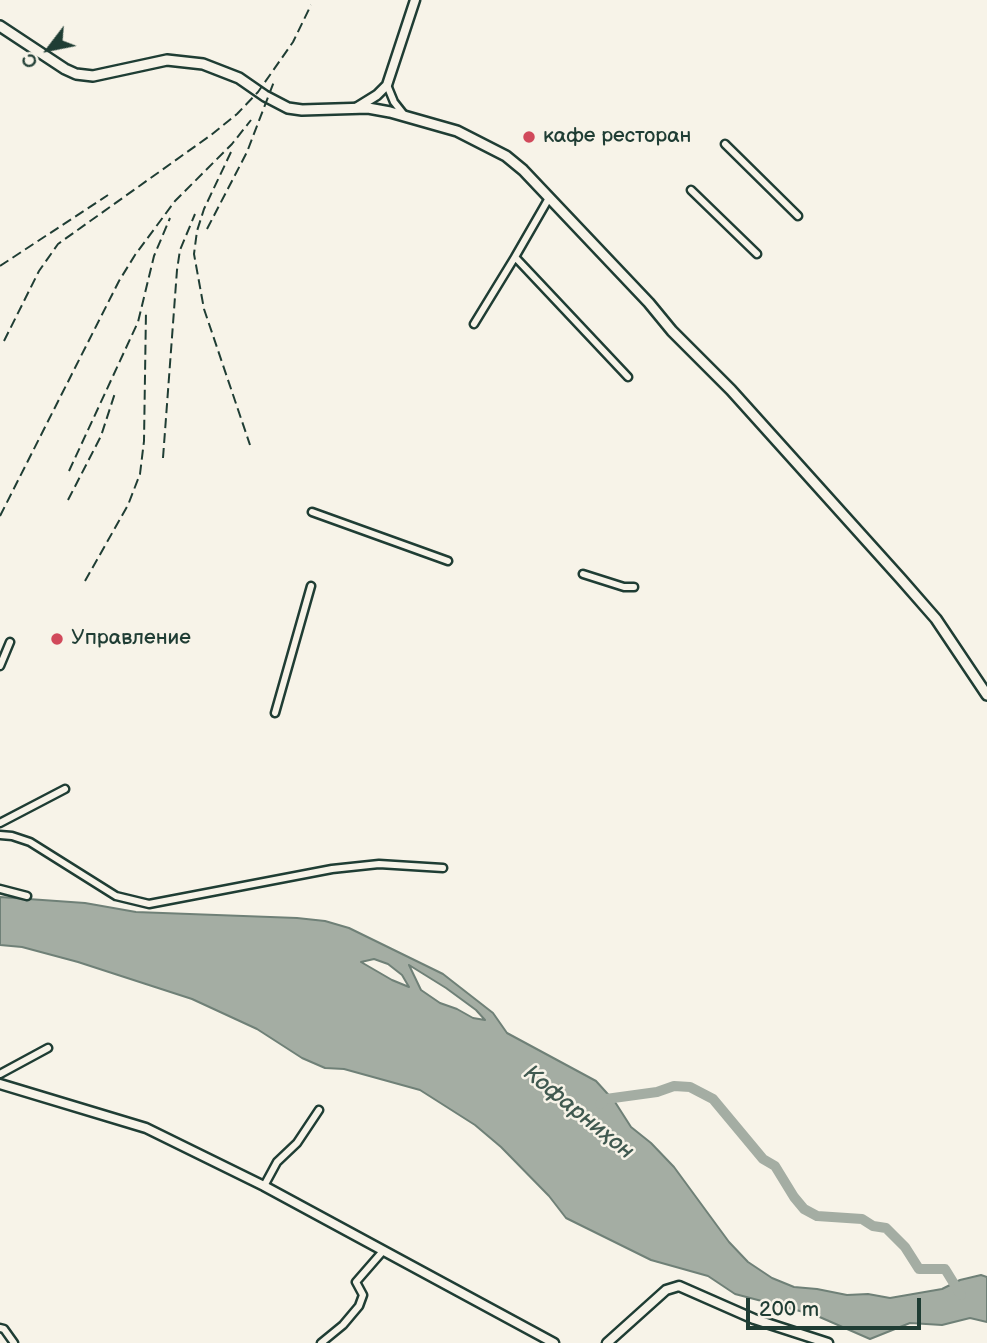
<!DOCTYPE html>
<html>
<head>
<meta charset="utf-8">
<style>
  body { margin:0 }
  #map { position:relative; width:987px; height:1343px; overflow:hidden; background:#f7f3e8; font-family:"Balsamiq Sans",sans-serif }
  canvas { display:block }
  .north { position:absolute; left:14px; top:14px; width:70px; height:70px; -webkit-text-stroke:5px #f7f3e8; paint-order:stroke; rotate:238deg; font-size:19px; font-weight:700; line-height:28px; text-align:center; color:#1f3d34 }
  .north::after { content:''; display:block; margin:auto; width:24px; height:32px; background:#1f3d34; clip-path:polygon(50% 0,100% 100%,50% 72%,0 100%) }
  .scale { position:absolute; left:746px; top:1298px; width:175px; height:32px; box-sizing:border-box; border:4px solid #1f3d34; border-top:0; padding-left:9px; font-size:21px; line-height:24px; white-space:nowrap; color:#1f3d34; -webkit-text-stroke:5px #f7f3e8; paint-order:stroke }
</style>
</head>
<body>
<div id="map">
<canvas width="987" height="1343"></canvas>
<div class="north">С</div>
<div class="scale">200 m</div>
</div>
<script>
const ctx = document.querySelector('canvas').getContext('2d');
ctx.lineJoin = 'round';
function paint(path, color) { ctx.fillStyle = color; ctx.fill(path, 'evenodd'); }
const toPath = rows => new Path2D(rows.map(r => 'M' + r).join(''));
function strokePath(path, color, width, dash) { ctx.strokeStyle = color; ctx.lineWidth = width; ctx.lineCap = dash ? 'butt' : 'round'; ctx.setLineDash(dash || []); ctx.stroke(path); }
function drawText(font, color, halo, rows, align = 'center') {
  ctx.font = font + ' "Balsamiq Sans",sans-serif'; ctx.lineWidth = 5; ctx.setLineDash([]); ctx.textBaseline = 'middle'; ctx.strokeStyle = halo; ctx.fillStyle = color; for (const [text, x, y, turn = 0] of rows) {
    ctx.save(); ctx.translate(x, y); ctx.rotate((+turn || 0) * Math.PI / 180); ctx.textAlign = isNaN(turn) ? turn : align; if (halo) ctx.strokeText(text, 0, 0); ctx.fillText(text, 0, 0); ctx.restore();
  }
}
const water = toPath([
  [0,897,85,903,136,912,297,918,325,921,349,928,443,974,493,1013,507,1033,596,1081,615,1102,631,1127,651,1143,674,1167,729,1242,748,1262,772,1278,794,1287,817,1289,847,1295,868,1294,890,1298,942,1289,960,1280,981,1275,987,1277,987,1322,970,1318,942,1325,910,1323,870,1339,815,1315,735,1294,708,1276,651,1260,566,1218,549,1196,501,1147,475,1125,420,1090,344,1069,325,1068,302,1058,257,1029,192,999,78,962,22,947,0,945,0,897],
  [374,959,388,964,402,975,409,987,392,980,361,962,374,959],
  [409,965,446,988,476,1010,485,1020,473,1018,457,1009,440,1003,421,990,409,965]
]);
paint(water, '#a4ada3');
strokePath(water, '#6f8077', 2);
strokePath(toPath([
  [600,1104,606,1099,657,1092,674,1086,690,1087,713,1099,763,1159,775,1166,794,1197,804,1209,817,1216,862,1219,873,1226,886,1228,905,1247,919,1269,945,1269,961,1295]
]), '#a4ada3', 10);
const minor = toPath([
  [387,85,394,102,405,116],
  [725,144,798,216],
  [691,190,757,254],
  [515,257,549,198],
  [474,324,515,257,628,377],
  [312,512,448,561],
  [583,574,624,587,634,587],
  [0,666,10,642],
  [275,713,311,586],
  [0,823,65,789],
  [0,835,12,836,30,842,116,896,149,904,332,869,379,864,443,868],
  [0,889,27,896],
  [0,1074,48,1048],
  [264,1186,277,1162,297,1143,319,1110],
  [0,1328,4,1329,14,1343],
  [321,1343,343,1325,359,1306,363,1295,356,1282,383,1251]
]);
const tertiary = toPath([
  [356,108,377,95,387,85,415,0],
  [0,1084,146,1128,264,1186,554,1343],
  [607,1343,666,1290,679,1286,754,1319,828,1343]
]);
const secondary = toPath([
  [0,26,65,69,76,74,93,76,167,60,203,64,239,78,265,96,288,108,302,110,368,108,390,112,457,131,506,156,523,170,649,303,672,331,731,390,901,579,936,619,987,695]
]);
strokePath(minor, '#1f3d34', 11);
strokePath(tertiary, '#1f3d34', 13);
strokePath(secondary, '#1f3d34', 14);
strokePath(minor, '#f7f3e8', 6);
strokePath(tertiary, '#f7f3e8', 8);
strokePath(secondary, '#f7f3e8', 9);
strokePath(toPath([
  [231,152,204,209,197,231,194,254,204,309,250,445],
  [207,229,247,152,275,79],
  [0,266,108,195],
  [4,341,39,271,58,244,211,135,237,114,258,92,293,42,311,5],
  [163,458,177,270,180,250,195,214],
  [69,471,138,322,154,256,170,218],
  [68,500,101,436,115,393],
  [0,516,119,281,135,255,175,201,232,144,251,120],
  [85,581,128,505,140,474,144,441,146,311]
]), '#1f3d34', 2, [10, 5]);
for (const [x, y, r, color] of [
  [529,137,7,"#d1495b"],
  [57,639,7,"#d1495b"]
]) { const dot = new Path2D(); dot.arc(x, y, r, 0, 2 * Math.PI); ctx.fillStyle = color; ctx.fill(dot); strokePath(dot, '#f7f3e8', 2.5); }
drawText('21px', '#1f3d34', '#f7f3e8', [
  ["кафе ресторан",543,137],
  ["Управление",71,639]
], 'left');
drawText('italic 23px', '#405950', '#f7f3e8', [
  ["Кофарниҳон",578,1113,39]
]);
</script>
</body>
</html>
